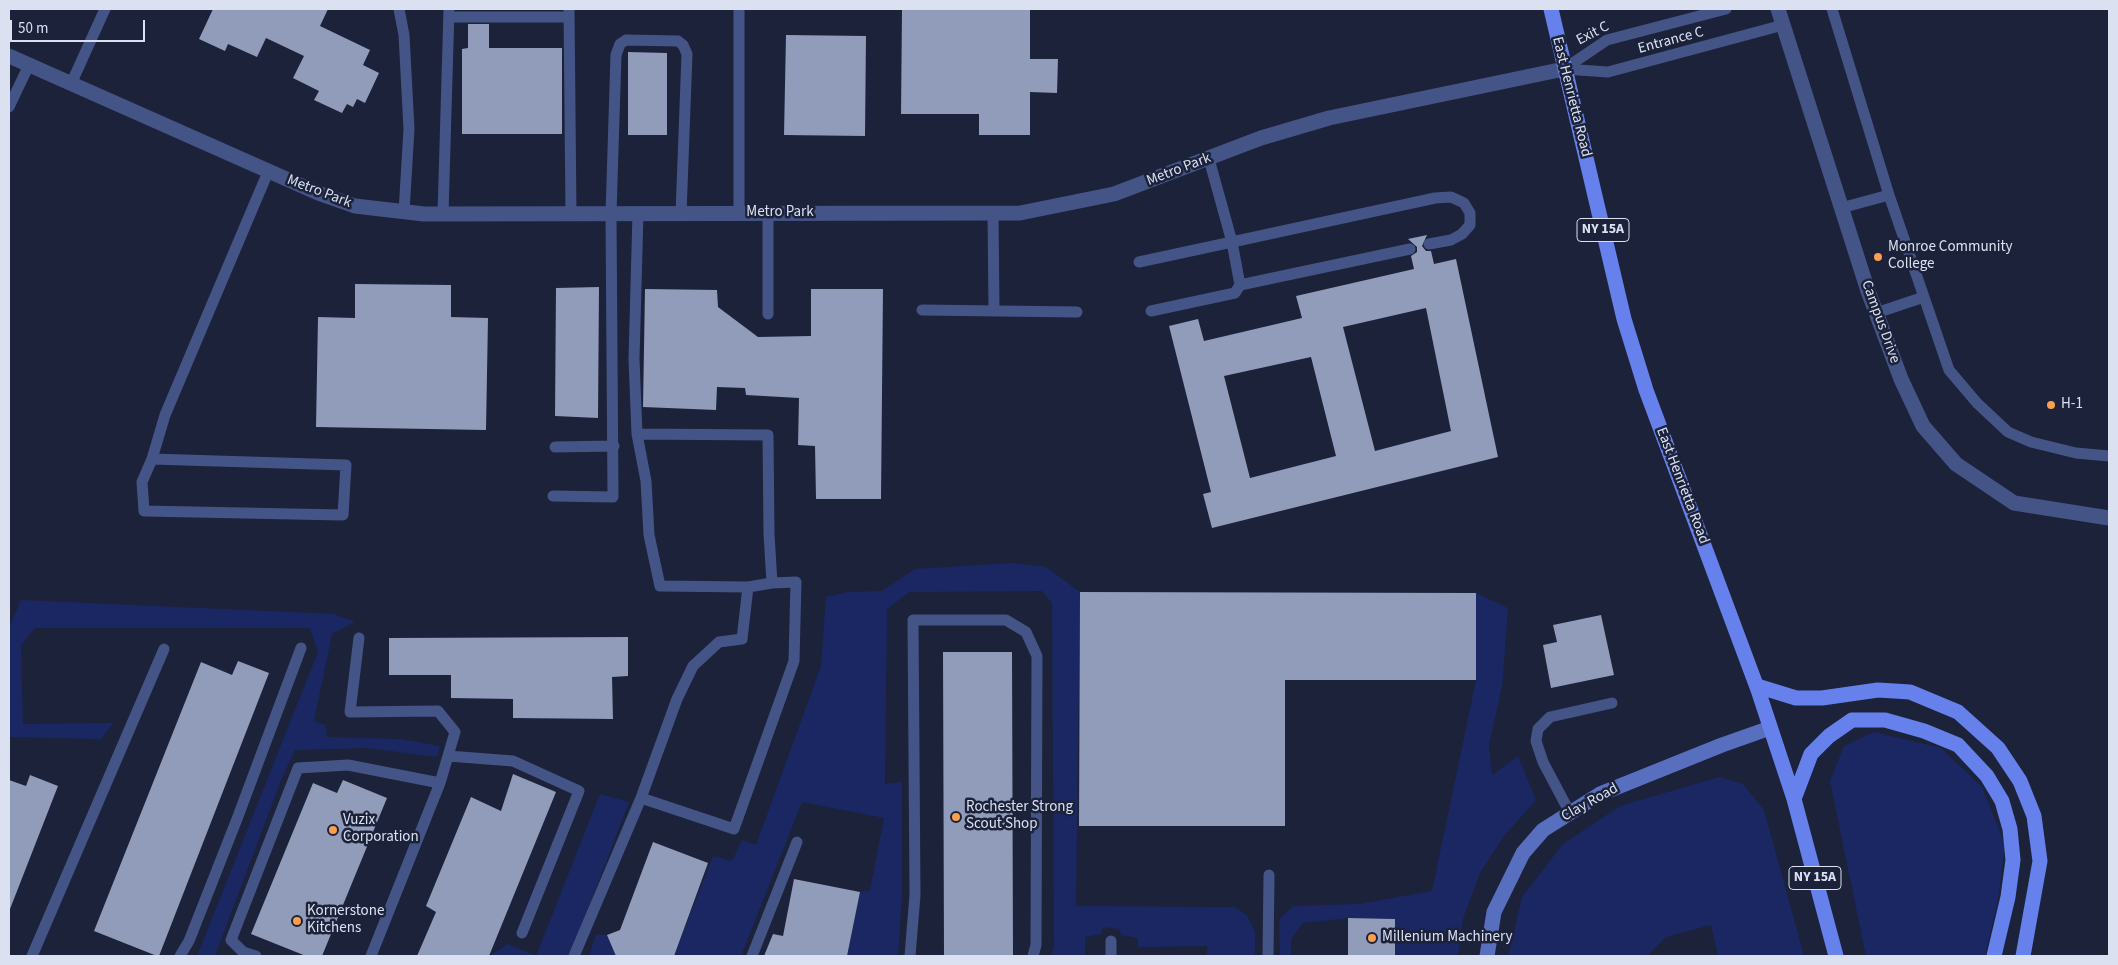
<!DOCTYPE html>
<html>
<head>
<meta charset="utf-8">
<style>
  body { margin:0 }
  #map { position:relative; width:2118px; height:965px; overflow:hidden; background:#1b223a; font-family:"Source Sans 3",sans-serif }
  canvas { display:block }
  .frame { position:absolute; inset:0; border:10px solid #dbe1f1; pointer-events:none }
  .scale { position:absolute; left:10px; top:20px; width:135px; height:22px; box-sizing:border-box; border:2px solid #dbe1f1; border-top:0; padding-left:6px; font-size:15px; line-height:18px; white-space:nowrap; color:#dbe1f1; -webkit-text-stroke:4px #1b223a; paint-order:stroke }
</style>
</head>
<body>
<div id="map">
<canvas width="2118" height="965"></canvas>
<div class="frame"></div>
<div class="scale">50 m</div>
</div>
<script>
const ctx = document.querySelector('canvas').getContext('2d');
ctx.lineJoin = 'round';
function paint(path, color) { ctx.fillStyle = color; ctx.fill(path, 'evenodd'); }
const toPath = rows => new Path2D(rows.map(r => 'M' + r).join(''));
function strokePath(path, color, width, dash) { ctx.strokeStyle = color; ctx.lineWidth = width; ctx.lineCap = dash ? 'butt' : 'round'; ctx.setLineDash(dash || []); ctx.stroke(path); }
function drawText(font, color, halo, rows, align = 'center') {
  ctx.font = font + ' "Source Sans 3",sans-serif'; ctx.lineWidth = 5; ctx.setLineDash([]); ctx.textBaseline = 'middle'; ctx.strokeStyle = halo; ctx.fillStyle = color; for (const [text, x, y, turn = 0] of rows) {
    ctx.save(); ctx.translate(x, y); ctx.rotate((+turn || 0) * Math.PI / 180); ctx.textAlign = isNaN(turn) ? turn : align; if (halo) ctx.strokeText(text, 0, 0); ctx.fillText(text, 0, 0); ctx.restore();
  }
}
paint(toPath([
  [1012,563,1046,567,1080,592,1076,906,1235,907,1247,916,1255,931,1255,956,1207,956,1207,946,1138,947,1138,938,1121,935,1120,929,1103,927,1101,934,1085,937,1085,956,1051,956,1054,947,1052,603,1042,591,909,592,887,609,885,784,902,782,902,893,898,956,847,956,860,892,870,890,884,818,802,802,741,956,674,956,713,856,732,861,742,840,756,845,821,666,826,597,848,592,882,591,915,569],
  [1476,593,1508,608,1502,687,1489,745,1492,775,1518,756,1536,800,1504,836,1480,873,1463,919,1458,956,1395,956,1395,919,1348,918,1303,923,1291,939,1291,956,1280,956,1279,920,1293,906,1359,904,1432,891,1476,680],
  [21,600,334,614,355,622,332,634,314,721,325,725,327,737,401,739,440,746,437,757,367,748,295,750,282,778,215,956,197,956,318,652,310,628,35,628,21,645,23,724,113,723,101,739,9,737,9,628],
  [1874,732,1941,748,1982,787,2005,844,1998,900,1985,956,1866,956,1830,781,1844,746],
  [1719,777,1743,784,1764,810,1804,956,1718,956,1711,925,1666,937,1647,956,1508,956,1522,897,1563,844,1620,806],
  [600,794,629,802,570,956,536,956],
  [596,935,607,935,616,956,589,956],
  [508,944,536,956,489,956]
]), '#1b2763');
paint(toPath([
  [213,9,328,9,320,26,370,50,363,65,379,73,365,103,357,99,353,107,347,104,342,113,314,100,319,91,293,78,304,56,266,38,257,57,228,44,225,51,199,39],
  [902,9,1030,9,1030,59,1058,59,1057,93,1030,92,1030,135,979,135,979,114,901,114],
  [468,24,489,24,489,48,562,48,562,134,462,134,462,49,468,48],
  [786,35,866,36,865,136,784,135],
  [628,52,667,53,667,135,628,135],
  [1427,235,1422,246,1426,251,1431,251,1434,264,1456,259,1498,457,1212,528,1203,494,1211,492,1169,326,1198,319,1204,341,1302,318,1296,296,1414,269,1411,256,1417,252,1417,247,1408,239],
  [1426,308,1451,431,1375,451,1343,327],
  [1311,357,1336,456,1250,478,1224,376],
  [355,284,451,285,451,317,488,318,486,430,316,427,318,317,355,318],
  [599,287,598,418,555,416,556,288],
  [645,289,717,290,718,307,758,337,811,336,811,289,883,289,881,499,816,499,815,446,798,445,799,398,746,395,745,388,717,387,716,410,643,407],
  [1080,592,1476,593,1476,680,1285,680,1285,826,1079,826],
  [1601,615,1614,675,1551,688,1543,645,1557,642,1553,625],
  [628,637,628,676,612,677,613,719,513,718,513,699,451,698,451,675,389,675,389,638],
  [943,652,1012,652,1013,956,944,956],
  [238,661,269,673,159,956,157,956,94,931,201,662,232,675],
  [513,774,556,792,489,956,417,956,436,912,426,906,471,797,501,811],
  [30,775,58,786,10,909,9,780,26,786],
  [343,780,387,798,322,956,306,956,251,934,313,783,337,793],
  [653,842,708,863,674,956,616,956,607,935,620,930],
  [794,879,860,892,847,956,764,956,773,934,783,936],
  [1348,918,1395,919,1395,956,1348,956]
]), '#919bba');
strokePath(toPath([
  [399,9,404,35,409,129,404,212],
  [569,9,571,214],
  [739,9,739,213],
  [1832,9,1889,195,1949,370,1977,403,2008,432,2031,442,2076,453,2109,456],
  [449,17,569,17],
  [1564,69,1608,72,1783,25],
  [1564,69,1607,40,1726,9],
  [71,84,105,9],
  [9,107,29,65],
  [1209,159,1232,242,1435,198,1451,197,1464,203,1470,213,1470,225,1462,234,1451,240,1429,244],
  [1841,208,1889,195],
  [768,213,768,314],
  [993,213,994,311],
  [443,214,449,9],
  [1139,262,1232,242,1240,285,1235,293,1151,311],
  [1240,285,1410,249],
  [922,310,1077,312],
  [1876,313,1924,297],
  [637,434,768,435,769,534,772,583,748,587],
  [555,447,614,446],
  [152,459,142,482,144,511,343,515,346,465,152,459,165,415,268,172],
  [553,496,613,497,611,214,616,55,620,44,626,40,678,41,683,45,687,54,681,214],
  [359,638,350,712,438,711,455,732,440,783,371,956],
  [448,756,513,761,579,791,522,933],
  [641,798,734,829,794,661,796,582,772,583],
  [1570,813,1543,762,1536,741,1538,729,1550,717,1612,703],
  [1111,941,1111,956],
  [32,956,164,649],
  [180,956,189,941,237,819,301,648],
  [256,956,243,952,231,940,298,768,348,765,440,783],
  [574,956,641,798,677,699,693,666,719,642,742,639,748,587,660,586,649,535,646,481,637,434,634,359,638,213],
  [752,956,797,842],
  [910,956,915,895,913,620,1006,620,1026,632,1037,656,1036,945,1033,956],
  [1268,956,1269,875]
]), '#455487', 11);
strokePath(toPath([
  [1778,9,1868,291,1901,379,1923,426,1956,464,2014,503,2109,518],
  [9,56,318,193,355,206,424,214,1020,213,1114,194,1261,138,1329,118,1564,69]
]), '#455487', 15);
strokePath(toPath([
  [1487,956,1494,912,1523,853,1543,830,1600,794,1722,745,1770,728]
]), '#586ebf', 15);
strokePath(toPath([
  [1551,9,1624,319,1646,390,1758,690,1794,799,1836,956],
  [1757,686,1796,698,1822,698,1878,690,1910,692,1958,712,1998,748,2020,781,2034,816,2040,861,2023,956],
  [1794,799,1811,754,1829,736,1852,720,1885,720,1924,731,1958,745,1987,776,2002,801,2010,829,2013,860,2008,897,1994,956]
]), '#6681eb', 15);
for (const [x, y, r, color] of [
  [1878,257,5,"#f99f4d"],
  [2051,405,5,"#f99f4d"],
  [956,817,5,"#f99f4d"],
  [333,830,5,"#f99f4d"],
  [297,921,5,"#f99f4d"],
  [1372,938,5,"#f99f4d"]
]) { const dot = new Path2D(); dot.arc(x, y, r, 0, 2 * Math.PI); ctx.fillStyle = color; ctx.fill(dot); strokePath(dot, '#1b223a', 2); }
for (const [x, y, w] of [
  [1603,230,52],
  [1815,878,52]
]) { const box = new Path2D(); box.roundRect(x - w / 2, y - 11.5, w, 23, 4); ctx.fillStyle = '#1b223a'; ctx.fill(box); strokePath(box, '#dbe1f1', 1); }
drawText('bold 14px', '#dbe1f1', null, [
  ["NY 15A",1603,230],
  ["NY 15A",1815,878]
]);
drawText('15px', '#dbe1f1', '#1b223a', [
  ["Exit C",1593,34,-27],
  ["Entrance C",1671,41,-15],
  ["East Henrietta Road",1571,97,76],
  ["Metro Park",1179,170,-21],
  ["Metro Park",319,192,21],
  ["Metro Park",780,213],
  ["Campus Drive",1880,322,70],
  ["East Henrietta Road",1682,486,69],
  ["Clay Road",1590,803,-29]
]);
drawText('15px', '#dbe1f1', '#1b223a', [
  ["Monroe Community",1888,248],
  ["College",1888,265],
  ["H-1",2061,405],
  ["Rochester Strong",966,808],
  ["Scout Shop",966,825],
  ["Vuzix",343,821],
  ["Corporation",343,838],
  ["Kornerstone",307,912],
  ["Kitchens",307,929],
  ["Millenium Machinery",1382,938]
], 'left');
</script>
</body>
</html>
